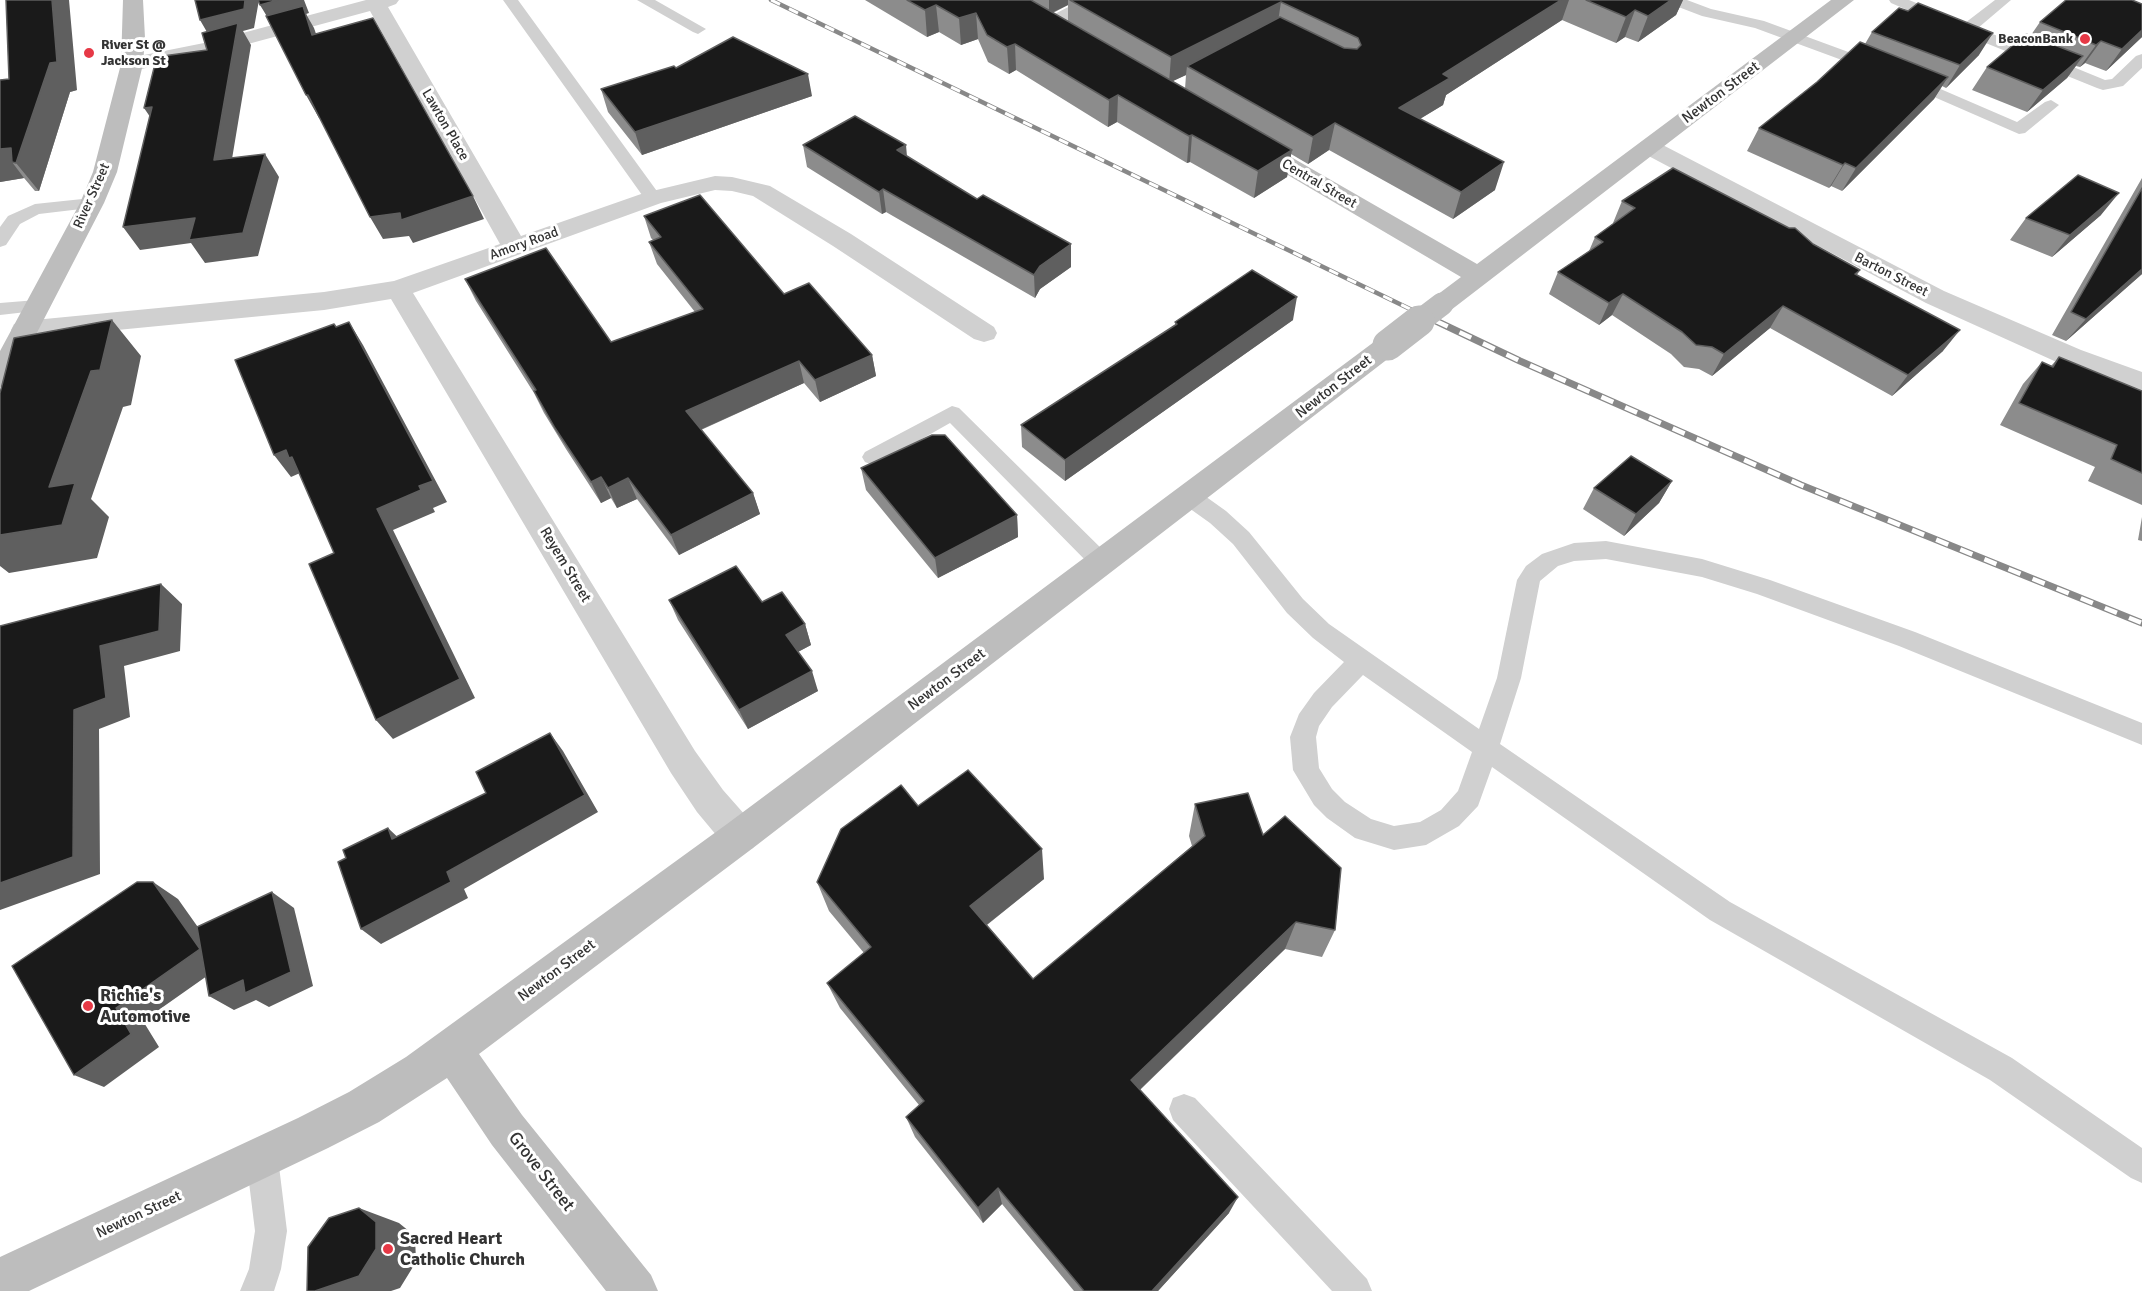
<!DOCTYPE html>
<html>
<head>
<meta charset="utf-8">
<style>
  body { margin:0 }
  canvas { display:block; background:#fff }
</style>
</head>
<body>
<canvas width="2142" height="1291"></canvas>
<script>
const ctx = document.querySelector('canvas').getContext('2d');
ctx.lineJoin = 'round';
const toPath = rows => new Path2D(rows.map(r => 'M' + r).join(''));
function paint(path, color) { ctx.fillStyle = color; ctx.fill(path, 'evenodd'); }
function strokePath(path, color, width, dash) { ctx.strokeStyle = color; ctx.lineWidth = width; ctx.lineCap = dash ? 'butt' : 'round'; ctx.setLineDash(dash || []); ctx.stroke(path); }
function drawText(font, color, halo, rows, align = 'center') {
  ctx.font = font + ' Signika,sans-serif'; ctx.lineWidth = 6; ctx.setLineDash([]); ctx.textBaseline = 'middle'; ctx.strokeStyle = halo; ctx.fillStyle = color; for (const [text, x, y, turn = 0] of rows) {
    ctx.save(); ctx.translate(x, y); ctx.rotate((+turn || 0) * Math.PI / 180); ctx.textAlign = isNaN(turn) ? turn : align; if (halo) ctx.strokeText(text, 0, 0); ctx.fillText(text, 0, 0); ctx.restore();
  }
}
paint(toPath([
  [503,0,518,0,659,194,662,198,659,202,647,202,503,0],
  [637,0,655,0,706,29,698,34,693,32,637,0],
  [1666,0,1687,0,1711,9,1764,21,1881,64,1883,67,1881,70,1869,70,1755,28,1702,16,1668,3,1666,0],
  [1889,0,1909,0,1965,23,1995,0,2011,0,1978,28,2105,80,2112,79,2136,56,2142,54,2142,68,2123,86,2103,90,2097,88,1961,33,1891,3,1889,0],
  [1908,75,2017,122,2045,102,2051,100,2059,105,2025,133,2019,134,1902,83,1900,80,1902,77,1908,75],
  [92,198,98,199,101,203,98,207,39,214,20,224,6,245,0,247,0,227,8,216,35,204,92,198],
  [37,300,44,302,47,306,44,310,0,315,0,303,37,300],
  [952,406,959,408,1110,557,1113,563,1110,569,1102,572,1094,569,950,423,881,462,873,465,865,462,862,457,865,452,952,406],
  [1190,489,1198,491,1226,511,1249,532,1303,599,1329,624,1479,729,1497,678,1517,580,1526,566,1542,554,1574,543,1606,541,1702,559,1770,580,1915,632,2142,723,2142,745,1899,646,1757,594,1702,577,1606,559,1574,561,1558,566,1540,581,1521,678,1500,744,1730,902,2012,1058,2142,1148,2142,1183,2131,1178,1990,1080,1710,920,1492,767,1478,806,1459,826,1426,845,1394,850,1355,838,1327,818,1314,805,1293,770,1290,737,1299,714,1314,693,1344,662,1313,638,1287,613,1233,544,1210,523,1182,503,1179,497,1182,491,1190,489],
  [1363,675,1472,752,1458,791,1441,810,1420,822,1394,826,1371,819,1345,802,1332,789,1319,768,1316,737,1319,726,1332,707,1363,675],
  [1184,1094,1195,1098,1367,1279,1372,1291,1332,1291,1173,1120,1169,1109,1173,1098,1184,1094],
  [262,1142,273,1147,278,1158,287,1231,281,1269,274,1291,240,1291,249,1269,255,1231,246,1158,251,1147,262,1142]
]), '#d0d0d0');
paint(toPath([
  [366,0,399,0,396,4,388,7,521,236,644,193,715,176,732,177,770,186,851,234,994,327,997,333,994,339,984,342,974,339,833,246,753,196,732,191,715,190,661,203,413,293,695,751,723,790,753,824,758,836,753,848,740,853,727,848,697,812,671,773,391,299,324,310,24,339,14,336,11,330,14,324,24,321,324,292,394,281,500,244,370,11,211,54,132,71,124,69,121,64,124,59,209,42,366,0],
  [1082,0,1108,0,1105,4,1055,29,1048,31,1041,29,1038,25,1041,21,1082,0],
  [1649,140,1657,142,1944,291,2081,350,2142,372,2142,392,2061,364,1926,303,1641,152,1637,147,1641,142,1649,140]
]), '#d0d0d0');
paint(toPath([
  [123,0,143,0,145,38,143,64,117,172,104,203,14,377,10,384,0,387,0,351,80,203,93,172,121,64,123,0],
  [1831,0,1854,0,1451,310,1442,313,1433,310,1429,304,1433,298,1461,277,1242,148,1238,143,1242,138,1250,136,1258,138,1477,264,1831,0],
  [1388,336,1398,339,1402,345,1398,351,753,848,479,1054,522,1115,651,1275,658,1291,606,1291,492,1145,447,1078,379,1122,328,1148,29,1291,0,1291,0,1257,298,1118,349,1092,406,1057,727,824,1378,339,1388,336]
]), '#bdbdbd');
const railFar1 = toPath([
  [771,0,1439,323]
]);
const rail = toPath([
  [1436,321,1520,361,1801,485,2142,623]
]);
strokePath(railFar1, '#888', 4.5);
strokePath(rail, '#888', 7);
strokePath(railFar1, '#fff', 3, [10]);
strokePath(rail, '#fff', 4.5, [13]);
strokePath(toPath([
  [1417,323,1442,304]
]), '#bdbdbd', 23);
strokePath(toPath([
  [1388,345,1419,321]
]), '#bdbdbd', 31);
paint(toPath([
  [865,0,1683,0,1676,15,1638,42,1625,37,1616,43,1562,20,1446,95,1443,105,1420,119,1495,190,1453,219,1329,150,1308,164,1291,154,1287,177,1254,198,1190,162,1187,163,1117,122,1108,127,1016,70,1009,74,988,62,978,39,961,45,939,32,927,37],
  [1068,5,1068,21,1053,13],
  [1186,75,1185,89,1172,81],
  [2040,22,2142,37,2106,71,2085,63,2080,67,2076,66,2067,78,2027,112,1972,90,1987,67,2031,35],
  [1872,32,1979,55,1946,88,1942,86,1934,99,1842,191,1831,186,1829,188,1747,151,1759,128,1865,44],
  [676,68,812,96,642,155,608,112,601,89],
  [0,80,77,90,70,92,39,191,35,191,24,178,0,182],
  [803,145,907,156,1071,267,1040,289,1035,298,886,212,882,214,807,167],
  [2142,178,2142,274,2066,341,2052,335],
  [1622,201,1813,244,1860,270,1857,275,1943,351,1892,396,1770,328,1712,376,1699,369,1684,367,1671,354,1612,315,1599,325,1549,294,1558,272,1589,251,1595,237,1614,223,1613,223],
  [2101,215,2052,257,2010,240,2026,218],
  [644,216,784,294,872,355,876,376,820,402,804,383,701,430,753,493,760,514,679,555,637,499,617,508,611,498,601,503,566,449,544,413,534,393,476,301,465,279,611,342,695,312,657,264,649,242,653,240,651,238],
  [1293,320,1065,481,1022,447,1021,425,1175,325,1175,322],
  [2059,357,2142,391,2142,505,2088,481,2095,467,2000,425,2023,384,2042,362,2051,366],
  [861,468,1017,515,1018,537,938,578,866,490],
  [1672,481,1659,503,1624,536,1583,509,1594,488],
  [2142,517,2142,541,2138,540],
  [669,600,762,602,805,624,811,645,798,652,818,691,748,729,678,620],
  [1195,804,1263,835,1335,930,1322,957,1285,949,1140,1090,1229,1213,1158,1291,1074,1291,1002,1204,983,1223,915,1137,906,1117,919,1105,840,1008,827,983,864,953,829,911,817,882,918,806,1044,879,987,925,1033,979,1192,846,1189,836]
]), '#8c8c8c');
paint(toPath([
  [52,0,69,0,77,90,70,92,39,191,16,163,12,162,24,178,0,182,0,149],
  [245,0,259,0,254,28,243,31,251,45,228,183,214,160,211,39,200,20],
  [278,0,304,0,309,13,306,14,314,28,324,57,271,23,260,5],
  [1049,0,1068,0,1068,5,1049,14],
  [1561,0,1569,0,1562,20,1446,95,1443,105,1393,135,1399,108,1443,74],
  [1671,0,1683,0,1676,15,1638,42,1648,16],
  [1281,2,1277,28,1187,66,1186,75,1169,83,1171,57],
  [936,5,939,32,927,37,925,10],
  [1635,10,1625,37,1616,43,1626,17],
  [976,13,978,39,961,45,959,18],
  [2142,30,2142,37,2106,71,2122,49],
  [1993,33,1979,55,1946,88,1960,65],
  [2101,41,2085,63,2080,67,2096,45],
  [1015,44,1016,70,1009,74,1007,47],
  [2083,56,2067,78,2027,112,2043,90],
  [808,74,812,96,642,155,635,132],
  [1948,77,1934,99,1842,191,1856,168],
  [306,95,308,95,320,117,319,118],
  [1118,95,1117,122,1108,127,1109,100],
  [152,107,159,130,144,108],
  [1335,123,1329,150,1308,164,1313,137],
  [1192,135,1190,162,1187,163,1189,136],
  [906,145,908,168,897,150],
  [1292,150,1287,177,1254,198,1258,171],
  [265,154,279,177,258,256,205,263,191,243,140,250,123,227],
  [1504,162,1495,190,1453,219,1461,192],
  [1845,163,1831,186,1829,188,1843,165],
  [883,189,886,212,882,214,879,192],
  [2119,193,2101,215,2052,257,2070,235],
  [473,196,484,219,413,243,409,236,383,239,370,217],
  [1071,244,1071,267,1040,289,1035,298,1034,275,1040,266],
  [2142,269,2142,274,2066,341,2086,319],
  [1623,294,1612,315,1599,325,1609,303],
  [1297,297,1293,320,1065,481,1065,460],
  [1783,306,1770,328,1712,376,1724,354],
  [112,320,141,356,131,405,123,407,91,499,109,517,97,558,9,573,0,566,0,535,49,487,91,371],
  [349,322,363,345,447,502,433,508,435,512,393,530,475,698,393,739,376,720],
  [1960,330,1943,351,1892,396,1908,375],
  [872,355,876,376,820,402,815,380],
  [799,361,804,383,693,433,686,411],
  [286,450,292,457,300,473,291,477,274,455],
  [601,477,611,498,601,503,591,482],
  [628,478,637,499,617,508,608,488],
  [1672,481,1659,503,1624,536,1636,514],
  [753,493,760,514,679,555,671,535],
  [1017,515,1018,537,938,578,935,558],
  [161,584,182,604,180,651,124,666,130,717,99,729,100,874,0,910,0,883,100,646],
  [805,624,811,645,792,655,786,635],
  [812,671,818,691,748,729,739,710],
  [550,733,563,751,598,812,464,889,468,898,381,944,361,929,447,872],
  [388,828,406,845,392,839],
  [1042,849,1044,879,975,934,970,906],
  [153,882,178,899,224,964,143,1021,159,1047,104,1087,74,1075,116,1008],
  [272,892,294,908,313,986,269,1007,256,1000,234,1010,209,996],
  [1296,922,1285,949,1128,1101,1131,1080],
  [998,1188,1002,1204,983,1223,978,1208],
  [1238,1197,1229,1213,1158,1291,1152,1291],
  [359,1208,399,1223,415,1236,416,1262,400,1288,391,1291,315,1291]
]), '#5f5f5f');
const building = toPath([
  [6,0,52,0,57,62,50,63,16,163,12,162,11,148,0,149,0,80,9,79,6,0],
  [195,0,245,0,244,9,200,20,195,0],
  [258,0,278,0,260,5,258,0],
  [907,0,1031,0,1292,150,1258,171,1192,135,1189,136,1118,95,1109,100,1015,44,1007,47,987,35,976,13,959,18,936,5,925,10,907,0],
  [1070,0,1561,0,1443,74,1450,78,1399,108,1504,162,1461,192,1335,123,1313,137,1187,66,1280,17,1344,48,1357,49,1361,45,1358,38,1281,2,1171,57,1070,0],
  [1586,0,1671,0,1648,16,1635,10,1626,17,1586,0],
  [2066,0,2132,0,2142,4,2142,30,2122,49,2101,41,2096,45,2040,22,2066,0],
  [1918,3,1993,33,1960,65,1872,32,1899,8,1908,11,1918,3],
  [303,6,312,35,373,18,473,196,401,220,400,213,370,217,308,95,306,95,266,16,303,6],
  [238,23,214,160,265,154,243,233,189,240,195,218,123,227,152,107,144,108,154,68,160,67,163,56,207,50,202,33,238,23],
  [2026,34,2083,56,2043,90,1987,67,2026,34],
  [733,37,808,74,635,132,601,89,674,66,676,68,733,37],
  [1860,42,1948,77,1856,168,1845,163,1843,165,1759,128,1817,82,1860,42],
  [855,116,906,145,897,150,977,199,983,195,1071,244,1040,266,1034,275,883,189,879,192,803,145,855,116],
  [1673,168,1789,228,1795,228,1813,244,1860,270,1855,274,1960,330,1908,375,1783,306,1724,354,1712,347,1696,345,1682,332,1623,294,1609,303,1558,272,1603,242,1595,237,1635,208,1622,201,1673,168],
  [2078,175,2119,193,2070,235,2026,218,2078,175],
  [2142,188,2142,269,2086,319,2071,312,2142,188],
  [700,195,784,294,809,283,872,355,815,380,799,361,686,411,753,493,671,535,628,478,608,488,601,477,591,482,555,428,534,391,536,390,465,279,546,248,611,342,703,309,649,242,661,237,644,216,700,195],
  [1252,270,1297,297,1065,460,1021,425,1177,324,1175,322,1252,270],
  [112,320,100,370,91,371,49,487,75,483,62,525,0,535,0,393,14,338,112,320],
  [349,322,433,481,419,486,421,490,377,509,460,679,376,720,309,564,334,553,292,457,289,458,286,450,274,455,235,360,334,324,336,327,349,322],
  [2059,357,2142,391,2142,473,2111,459,2117,445,2019,403,2042,362,2053,367,2059,357],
  [932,435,945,435,1017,515,935,558,861,468,932,435],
  [1631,456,1672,481,1636,514,1594,488,1631,456],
  [736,566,762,602,782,592,805,624,786,635,812,671,739,710,669,600,736,566],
  [161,584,159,631,100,646,106,698,74,710,73,857,0,883,0,626,161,584],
  [550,733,585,795,447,872,451,882,361,929,338,862,346,858,343,850,388,828,392,839,486,793,476,772,550,733],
  [968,770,1042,849,970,906,1033,979,1205,836,1195,804,1248,793,1263,835,1285,816,1341,868,1335,930,1296,922,1131,1080,1238,1197,1152,1291,1084,1291,998,1188,978,1208,906,1117,924,1101,827,983,871,947,817,882,841,829,901,785,918,806,968,770],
  [137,882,153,882,200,949,116,1008,131,1034,74,1075,12,966,137,882],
  [272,892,291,972,245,993,243,980,209,996,197,927,272,892],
  [359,1208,376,1222,376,1249,359,1276,315,1291,307,1291,308,1247,329,1218,359,1208]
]);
paint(building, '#1a1a1a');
strokePath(building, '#5f5f5f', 1.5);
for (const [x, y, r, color] of [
  [2085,39,6,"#e63946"],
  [89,53,6,"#e63946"],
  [88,1006,6,"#e63946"],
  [388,1249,6,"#e63946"]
]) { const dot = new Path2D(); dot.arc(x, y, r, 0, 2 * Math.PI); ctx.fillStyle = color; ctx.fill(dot); strokePath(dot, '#fff', 2); }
drawText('bold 14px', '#333', '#fff', [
  ["BeaconBank",2073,39],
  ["River St @",101,45,"left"],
  ["Jackson St",101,61,"left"]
], 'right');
drawText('14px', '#333', '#fff', [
  ["Lawton Place",445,125,60],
  ["Central Street",1319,184,30],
  ["River Street",92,196,-66],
  ["Amory Road",524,244,-20],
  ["Barton Street",1891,275,27]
]);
drawText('15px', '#333', '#fff', [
  ["Newton Street",1721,93,-37],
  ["Newton Street",1334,387,-38],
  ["Reyem Street",565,565,59],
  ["Newton Street",947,680,-37],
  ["Newton Street",557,971,-37],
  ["Newton Street",139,1215,-25]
]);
drawText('bold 18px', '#333', '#fff', [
  ["Richie's",100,996],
  ["Automotive",100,1017],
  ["Sacred Heart",400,1239],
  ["Catholic Church",400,1260]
], 'left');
drawText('18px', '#333', '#fff', [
  ["Grove Street",541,1172,52]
]);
</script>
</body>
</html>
